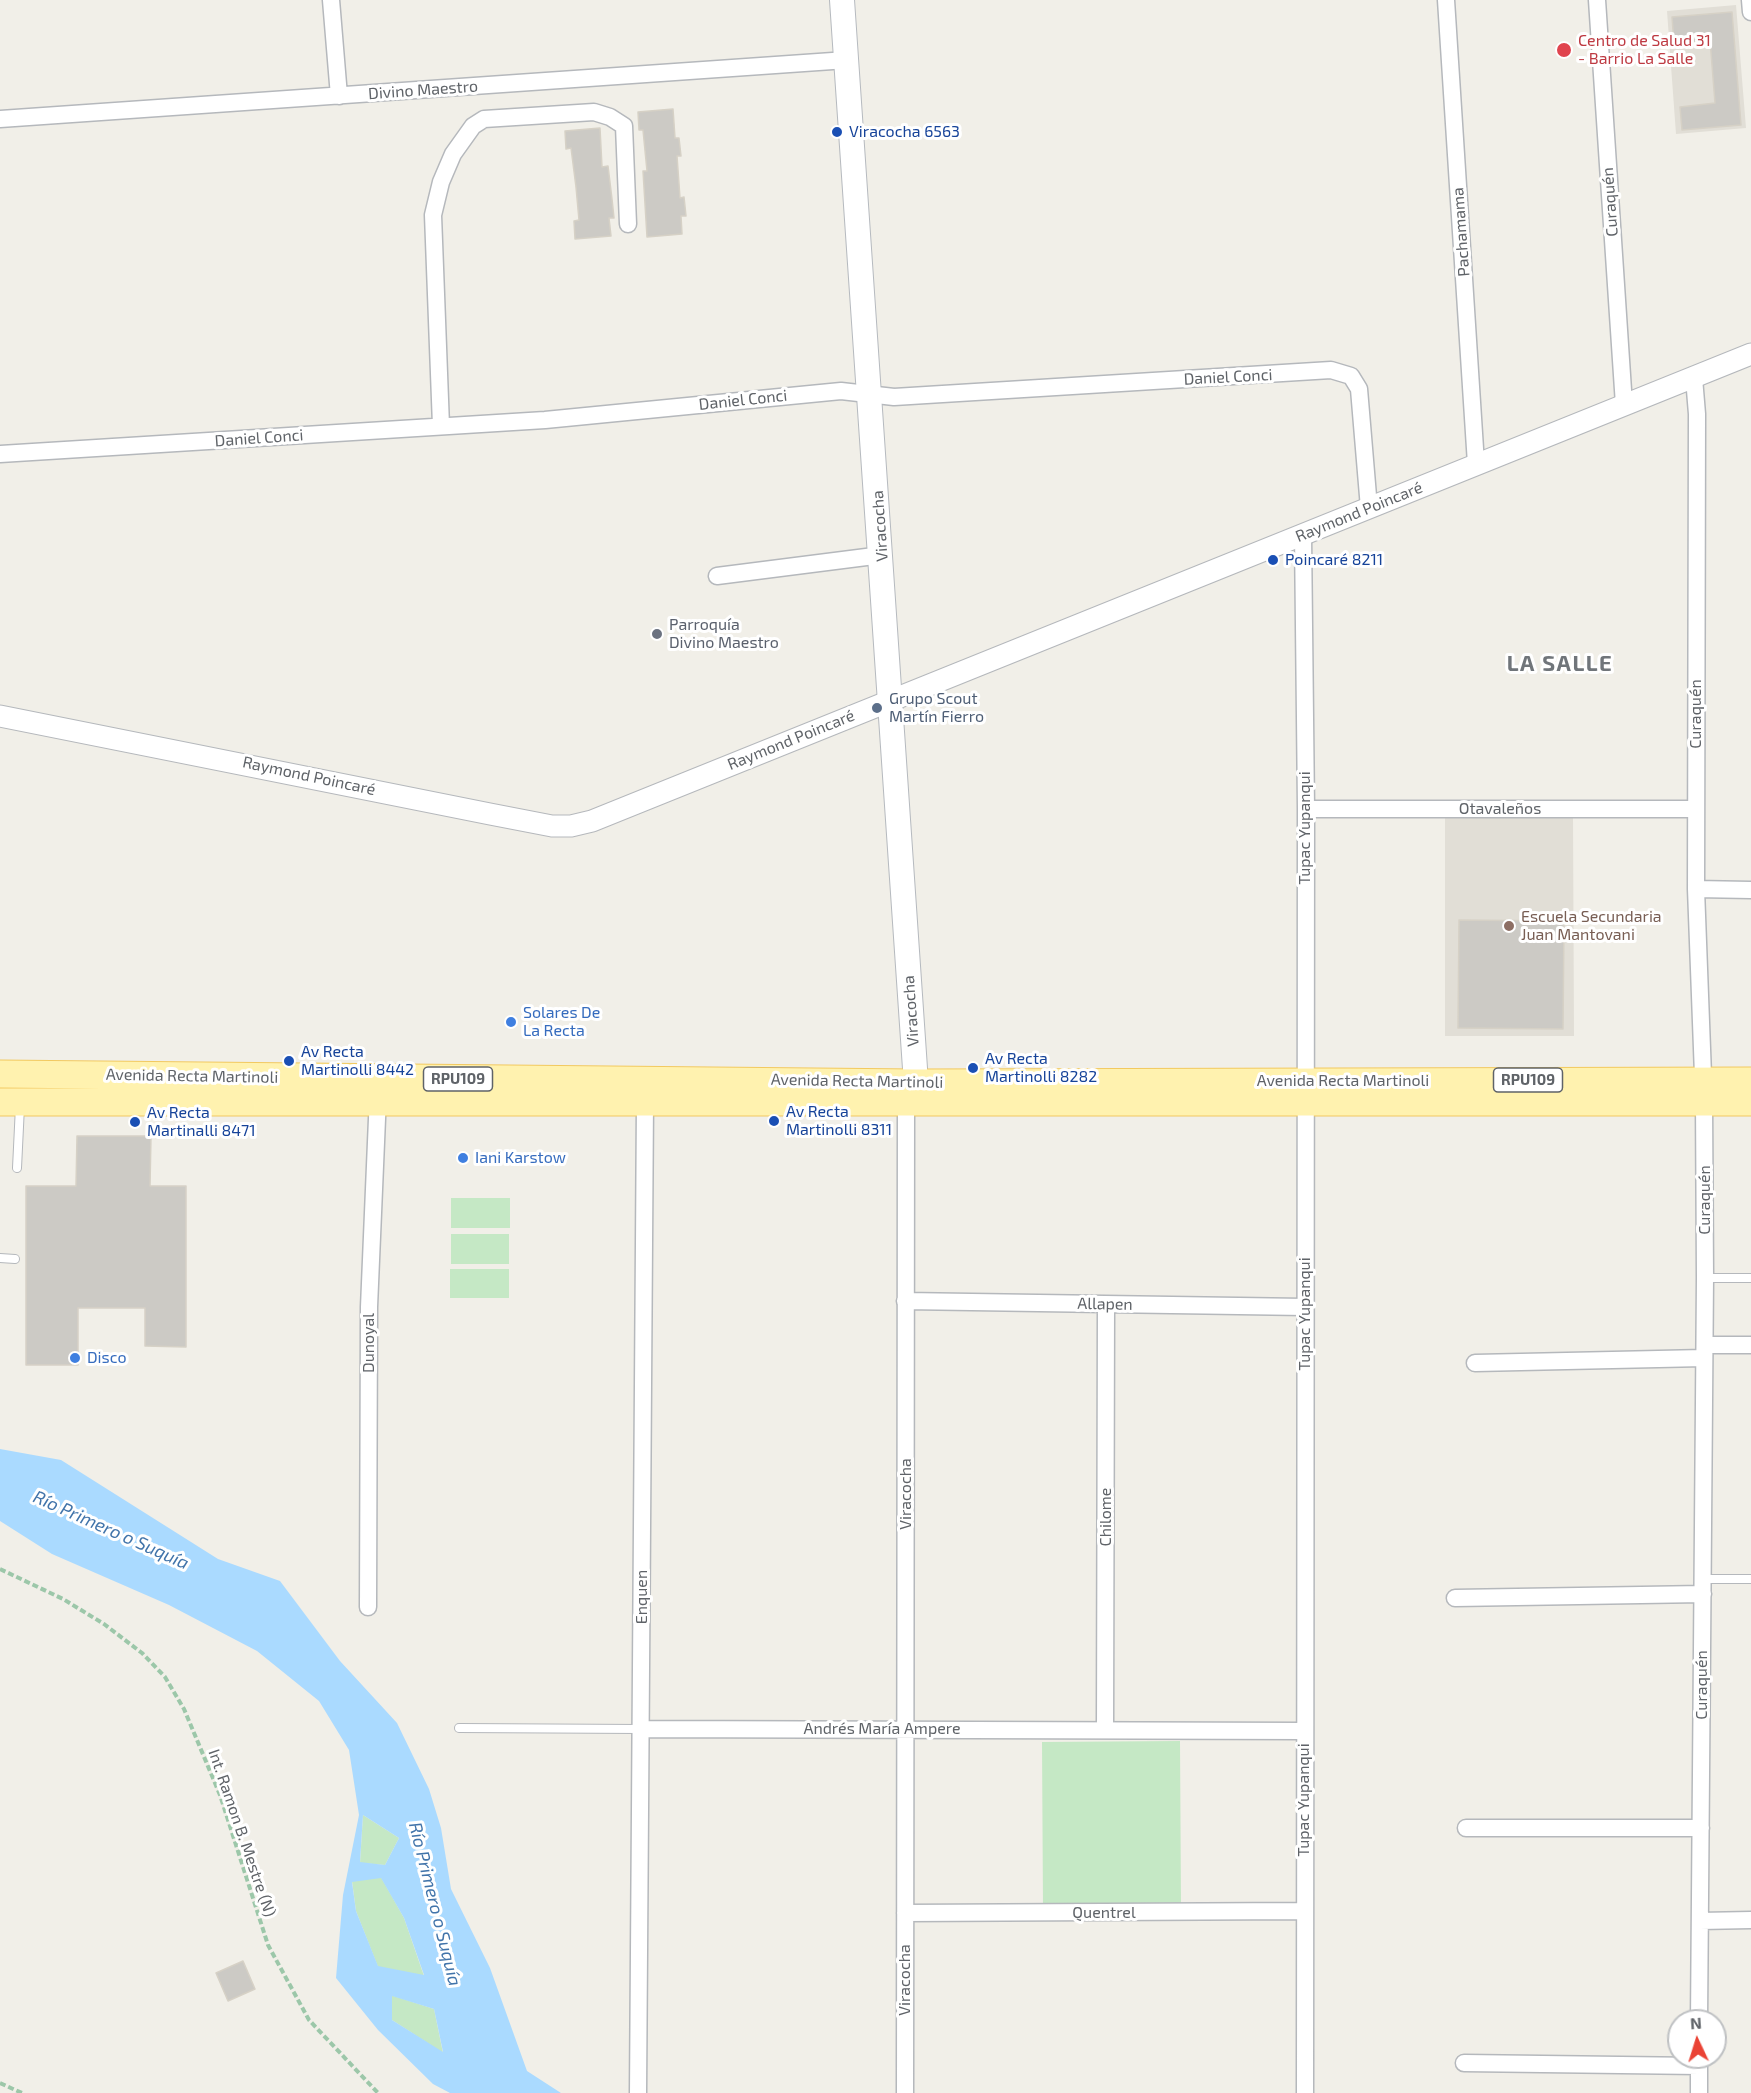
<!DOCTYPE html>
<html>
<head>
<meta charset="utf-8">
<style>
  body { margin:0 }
  #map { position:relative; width:1751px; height:2093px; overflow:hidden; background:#f1efe8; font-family:"Exo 2",sans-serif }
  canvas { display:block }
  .north { position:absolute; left:1667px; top:2009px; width:60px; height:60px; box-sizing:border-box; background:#fff; border:2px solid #bfc1c3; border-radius:50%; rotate:356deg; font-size:16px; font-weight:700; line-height:24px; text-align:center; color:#5f6368 }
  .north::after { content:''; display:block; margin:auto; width:21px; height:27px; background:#ea4335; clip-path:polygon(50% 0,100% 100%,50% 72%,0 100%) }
</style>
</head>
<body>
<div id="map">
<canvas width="1751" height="2093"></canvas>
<div class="north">N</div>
</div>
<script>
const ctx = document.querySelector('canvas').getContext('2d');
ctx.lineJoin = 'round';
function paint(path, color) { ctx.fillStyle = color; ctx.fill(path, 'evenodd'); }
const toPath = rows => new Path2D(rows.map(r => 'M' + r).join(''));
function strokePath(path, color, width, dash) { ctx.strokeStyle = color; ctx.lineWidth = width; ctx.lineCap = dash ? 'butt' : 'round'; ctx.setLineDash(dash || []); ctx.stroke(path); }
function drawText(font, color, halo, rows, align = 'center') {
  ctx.font = font + ' "Exo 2",sans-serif'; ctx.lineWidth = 6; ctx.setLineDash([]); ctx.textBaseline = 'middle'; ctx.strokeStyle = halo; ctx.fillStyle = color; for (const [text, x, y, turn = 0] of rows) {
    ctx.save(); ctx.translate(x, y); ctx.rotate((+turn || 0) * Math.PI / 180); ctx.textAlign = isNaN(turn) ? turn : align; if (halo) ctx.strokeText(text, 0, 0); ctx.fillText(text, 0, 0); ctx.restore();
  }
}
paint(toPath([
  [1736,5,1746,128,1676,134,1667,11],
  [1445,816,1573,816,1574,1036,1445,1036]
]), '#e1ded6');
paint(toPath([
  [451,1198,510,1198,510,1228,451,1228],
  [451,1234,509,1234,509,1264,451,1264],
  [450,1269,509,1269,509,1298,450,1298],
  [1180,1741,1181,1906,1043,1908,1042,1742],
  [363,1815,399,1838,385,1865,360,1863],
  [381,1877,404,1918,424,1976,378,1967,356,1911,352,1881],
  [391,1995,434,2009,443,2053,392,2020]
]), '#c5e8c5');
paint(toPath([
  [0,1449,61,1460,218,1559,280,1581,340,1661,397,1723,429,1789,441,1828,451,1889,490,1968,527,2071,561,2093,450,2093,433,2084,378,2030,336,1978,343,1895,359,1815,349,1750,319,1701,257,1651,169,1605,52,1554,0,1521],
  [363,1815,399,1838,385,1865,360,1862],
  [381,1878,404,1918,424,1975,378,1966,356,1911,352,1882],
  [392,1996,434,2009,443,2052,392,2020]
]), '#aadaff');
const building = toPath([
  [1732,12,1741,125,1682,130,1680,107,1715,103,1710,40,1674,44,1672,17,1732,12],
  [673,109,675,138,679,138,681,156,677,156,680,198,684,197,686,216,681,216,682,234,647,237,643,171,647,171,643,130,639,130,638,112,673,109],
  [600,128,602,167,608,166,612,199,614,218,609,218,611,236,575,239,574,221,579,220,576,187,571,148,566,149,565,131,600,128],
  [1459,920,1564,921,1563,1029,1458,1028,1459,920],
  [77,1136,151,1136,150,1186,186,1186,186,1347,145,1346,145,1308,78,1308,78,1365,26,1365,26,1186,76,1186,77,1136],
  [243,1961,255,1989,228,2001,216,1973,243,1961]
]);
paint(building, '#cccac5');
strokePath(building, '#d6d1c6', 1.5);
const service = toPath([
  [17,1168,20,1106],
  [0,1258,15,1259],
  [1705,1278,1751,1278],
  [1703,1579,1751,1579],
  [459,1728,641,1729]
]);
const minor = toPath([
  [331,0,339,96],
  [1446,0,1476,464],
  [1597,0,1624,405],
  [1750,0,1751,12],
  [0,119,847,60],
  [1694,378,1697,414,1696,889,1704,1102,1705,1278,1699,2021],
  [441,426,433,215,441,182,453,154,473,126,484,119,594,112,610,117,624,126,628,224],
  [0,454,545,420,841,391,894,397,1331,370,1351,376,1359,389,1369,508],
  [1303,535,1306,809,1305,2093],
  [717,576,882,555],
  [1306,809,1695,809],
  [1696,889,1751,890],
  [905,1301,1305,1307],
  [1705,1345,1751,1345],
  [1475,1363,1704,1358],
  [1455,1598,1703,1594],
  [368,1607,369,1307,378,1095],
  [641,1729,1304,1731],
  [1105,1729,1106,1305],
  [1466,1828,1701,1828],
  [905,1913,1303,1911],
  [1700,1921,1751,1920],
  [1464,2063,1699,2066],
  [638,2093,645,1101],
  [905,2093,906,1103,910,1094],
  [1699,2093,1699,2057]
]);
const tertiary = toPath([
  [0,716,490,814,552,826,571,826,592,821,1751,354]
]);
const secondary = toPath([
  [842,0,916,1083]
]);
const primary = toPath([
  [0,1074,916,1083,1751,1081],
  [0,1102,1751,1102]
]);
strokePath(service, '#b5b8bc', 10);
strokePath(minor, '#b5b8bc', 19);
strokePath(tertiary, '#b5b8bc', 23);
strokePath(secondary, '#b6babf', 26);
strokePath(primary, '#f2c960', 29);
strokePath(toPath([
  [0,1569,63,1599,104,1624,142,1653,165,1677,184,1709,220,1795,268,1945,309,2020,378,2093],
  [0,2083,22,2093]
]), '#9cc7a9', 4, [6, 3]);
strokePath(service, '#fff', 8);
strokePath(minor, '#fff', 16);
strokePath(tertiary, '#fff', 21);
strokePath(secondary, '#fff', 24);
strokePath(primary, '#fff2af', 27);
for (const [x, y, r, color] of [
  [1564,50,8,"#e0444e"],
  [837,132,6,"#1a4fb4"],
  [1273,560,6,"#1a4fb4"],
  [657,634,6,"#6b7280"],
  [877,708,6,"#5c6f8a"],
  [1509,926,6,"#8d6e63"],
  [511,1022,6,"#3f7fe0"],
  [289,1061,6,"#1a4fb4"],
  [973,1068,6,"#1a4fb4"],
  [774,1121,6,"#1a4fb4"],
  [135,1122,6,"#1a4fb4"],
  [463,1158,6,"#3f7fe0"],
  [75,1358,6,"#3f7fe0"]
]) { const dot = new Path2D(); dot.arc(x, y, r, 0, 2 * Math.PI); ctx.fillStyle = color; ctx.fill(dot); strokePath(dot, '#fff', 2); }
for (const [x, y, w] of [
  [458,1079,69],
  [1528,1080,69]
]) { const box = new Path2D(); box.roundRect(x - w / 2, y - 12, w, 24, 4.5); ctx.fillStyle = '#fff'; ctx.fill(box); strokePath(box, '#5f6368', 1.5); }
drawText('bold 15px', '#5f6368', null, [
  ["RPU109",458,1079],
  ["RPU109",1528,1080]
]);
drawText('16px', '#be3a42', '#fff', [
  ["Centro de Salud 31",1578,41],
  ["- Barrio La Salle",1578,59]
], 'left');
drawText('16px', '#5f6368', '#fff', [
  ["Divino Maestro",423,90,-4],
  ["Curaquén",1610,202,-94],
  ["Pachamama",1461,232,-94],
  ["Daniel Conci",1228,377,-3],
  ["Daniel Conci",743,400,-6],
  ["Daniel Conci",259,438,-4],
  ["Raymond Poincaré",1359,512,-22],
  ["Viracocha",880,526,-94],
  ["Curaquén",1696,714,-90],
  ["Raymond Poincaré",791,740,-22],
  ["Raymond Poincaré",309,776,12],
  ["Otavaleños",1500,809],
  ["Tupac Yupanqui",1305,828,-90],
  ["Viracocha",911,1011,-94],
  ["Avenida Recta Martinoli",192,1076,1],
  ["Avenida Recta Martinoli",857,1081,1],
  ["Avenida Recta Martinoli",1343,1081],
  ["Curaquén",1705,1200,-90],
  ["Allapen",1105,1304,1],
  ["Tupac Yupanqui",1305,1314,-90],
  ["Dunoyal",369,1343,-90],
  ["Viracocha",906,1494,-90],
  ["Chilome",1106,1517,-90],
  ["Enquen",642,1597,-90],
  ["Curaquén",1702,1685,-90],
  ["Andrés María Ampere",882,1729],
  ["Tupac Yupanqui",1304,1800,-90],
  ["Int. Ramon B. Mestre (N)",242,1833,71],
  ["Quentrel",1104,1913],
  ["Viracocha",905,1980,-90]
]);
drawText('16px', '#164399', '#fff', [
  ["Viracocha 6563",849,132],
  ["Poincaré 8211",1285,560],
  ["Av Recta",301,1052],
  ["Martinolli 8442",301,1070],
  ["Av Recta",985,1059],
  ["Martinolli 8282",985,1077],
  ["Av Recta",786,1112],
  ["Martinolli 8311",786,1130],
  ["Av Recta",147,1113],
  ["Martinalli 8471",147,1131]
], 'left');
drawText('16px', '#5b616d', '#fff', [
  ["Parroquía",669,625],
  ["Divino Maestro",669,643]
], 'left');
drawText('16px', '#4e5e75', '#fff', [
  ["Grupo Scout",889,699],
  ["Martín Fierro",889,717]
], 'left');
drawText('16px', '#785e54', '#fff', [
  ["Escuela Secundaria",1521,917],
  ["Juan Mantovani",1521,935]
], 'left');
drawText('16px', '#366cbe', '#fff', [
  ["Solares De",523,1013],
  ["La Recta",523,1031],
  ["Iani Karstow",475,1158],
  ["Disco",87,1358]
], 'left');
drawText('italic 18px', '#4174aa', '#fff', [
  ["Río Primero o Suquía",111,1530,24],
  ["Río Primero o Suquía",435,1904,76]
]);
ctx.letterSpacing = '1.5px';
drawText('bold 22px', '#70757a', '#fff', [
  ["LA SALLE",1560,664]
]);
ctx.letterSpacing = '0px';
</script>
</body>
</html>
